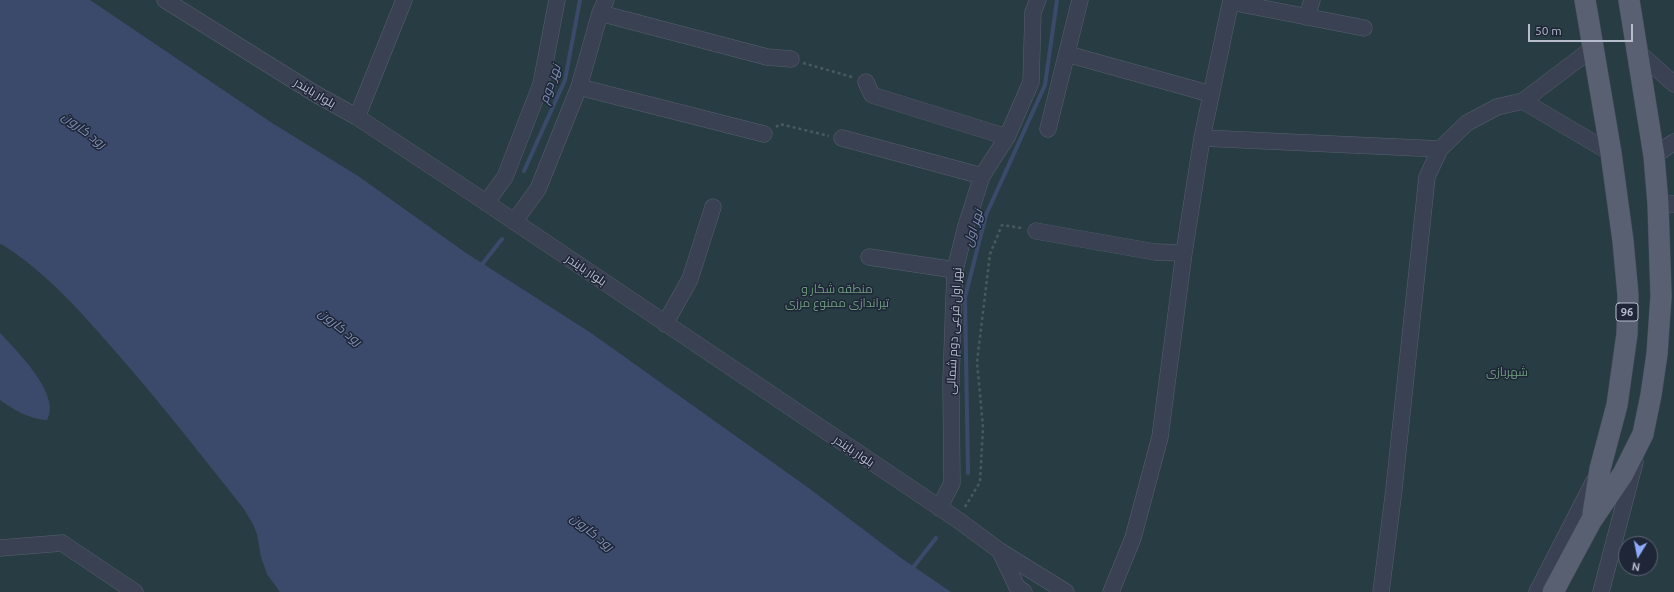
<!DOCTYPE html>
<html>
<head>
<meta charset="utf-8">
<style>
  body { margin:0 }
  #map { position:relative; width:1674px; height:592px; overflow:hidden; background:#262f42; font-family:Ubuntu,sans-serif }
  canvas { display:block }
  .north { position:absolute; left:1618px; top:536px; width:40px; height:40px; box-sizing:border-box; background:#1f2637; border:1px solid #5c6273; border-radius:50%; rotate:190deg; font-size:11px; font-weight:700; line-height:16px; text-align:center; color:#b7bdcc }
  .north::after { content:''; display:block; margin:auto; width:14px; height:18px; background:#8eabfa; clip-path:polygon(50% 0,100% 100%,50% 72%,0 100%) }
  .scale { position:absolute; left:1528px; top:24px; width:105px; height:18px; box-sizing:border-box; border:2px solid #b7bdcc; border-top:0; padding-left:5px; font-size:12px; line-height:14px; white-space:nowrap; color:#b7bdcc; -webkit-text-stroke:3px #1f2637; paint-order:stroke }
</style>
</head>
<body>
<div id="map">
<canvas width="1674" height="592"></canvas>
<div class="north">N</div>
<div class="scale">50 m</div>
</div>
<script>
const ctx = document.querySelector('canvas').getContext('2d');
ctx.lineJoin = 'round';
function fillPath(path, color) {
  ctx.fillStyle = color;
  ctx.fill(path, 'evenodd');
}
function trace(path, color, width, dash) {
  ctx.strokeStyle = color;
  ctx.lineWidth = width;
  ctx.lineCap = dash ? 'butt' : 'round';
  ctx.setLineDash(dash || []);
  ctx.stroke(path);
}
function label(font, color, halo, rows, align = 'center') {
  ctx.font = font + ' Ubuntu,Cairo,sans-serif';
  ctx.lineWidth = 3;
  ctx.setLineDash([]);
  ctx.textBaseline = 'middle';
  ctx.strokeStyle = halo;
  ctx.fillStyle = color;
  for (const [text, x, y, turn = 0] of rows) {
    ctx.save();
    ctx.translate(x, y);
    ctx.rotate((+turn || 0) * Math.PI / 180);
    ctx.textAlign = isNaN(turn) ? turn : align;
    if (halo) ctx.strokeText(text, 0, 0);
    ctx.fillText(text, 0, 0);
    ctx.restore();
  }
}
fillPath(new Path2D(`
  M0,0H1674V592H0ZM1626,544H1650V568H1626Z`), '#283d43');
fillPath(new Path2D(`
  M0,0H90L272,123L358,176L466,253L591,333L810,489L901,558L951,592H280L267,574L261,557L257,534L253,524L244,509C202,456 160,402 115,351C80,311 48,274 3,245L0,244Z
  M0,333C16,350 62,395 47,420C28,419 15,410 0,400Z`), '#3b4a6b');
trace(new Path2D(`
  M524,171L565,80L580,0
  M480,267L502,239
  M968,473L965,297L986,215L1045,85L1057,0
  M911,570L936,538`), '#3b4a6b', 4);
const minor = new Path2D(`
  M165,0L314,93L357,117L460,185L958,520L1000,551L1066,592
  M1231,2L1364,28
  M600,13L767,57L791,59
  M1307,17L1312,0
  M1638,52L1674,84
  M1067,54L1211,94
  M866,82L872,95L1007,137
  M579,87L764,134
  M1523,101L1611,153
  M357,117L404,0
  M1048,129L1080,0
  M842,138L982,176
  M1202,138L1440,149
  M1654,156L1674,142
  M486,203L505,177L541,84L557,0
  M1658,204H1674
  M514,222L538,189L579,87L600,13L606,0
  M1036,231L1155,252L1184,253
  M869,257L955,270
  M665,324L690,279L713,207
  M939,508L952,483L951,381L955,270L966,226L982,176L1007,137L1031,82L1033,12L1038,0
  M0,548L62,543L135,592
  M1000,551L1017,587L1024,592
  M1111,592L1133,538L1160,437L1184,253L1202,138L1231,0
  M1381,592L1394,489L1427,177L1440,149L1467,123L1497,107L1523,101L1593,48
  M1537,592L1594,481
  M1601,592L1635,462`);
const major = new Path2D(`
  M1585,0L1611,153L1623,241L1628,295L1627,334L1617,405L1600,469L1593,513
  M1553,592L1591,521L1623,474L1643,434L1651,395L1657,354L1661,296L1658,204L1654,156L1629,0`);
trace(minor, '#585f6f', 17);
trace(major, '#444a5b', 22);
trace(new Path2D(`
  M803,63L852,77
  M776,127L780,124L829,136
  M965,507L980,482L983,427L977,362L990,254L1002,225L1022,228`), '#465a60', 2.5, [3, 3]);
trace(minor, '#3a4152', 16);
trace(major, '#586072', 21);
for (const [x, y, w] of [
  [1627,312,22]
]) {
  const box = new Path2D();
  box.roundRect(x - w / 2, y - 9, w, 18, 3);
  ctx.fillStyle = '#1f2637';
  ctx.fill(box);
  trace(box, '#b7bdcc', 1);
}
label('bold 11px', '#b7bdcc', null, [
  ["96",1627,312]
]);
label('12px', '#b7bdcc', '#1f2637', [
  ["بلوار بایندر",315,93,31],
  ["بلوار بایندر",586,270,34],
  ["نهر اول فرعی دوم شمالی",954,331,-87],
  ["بلوار بایندر",854,451,34]
]);
label('12px', '#6e9d7e', '#1f2637', [
  ["منطقه شکار و",837,289],
  ["تیراندازی ممنوع مرزی",837,303],
  ["شهربازی",1507,372]
]);
label('italic 13px', '#7e8fb3', '#1f2637', [
  ["نهر دوم",550,84,-70],
  ["رود کارون",84,130,37],
  ["نهر اول",973,228,-73],
  ["رود کارون",340,327,39],
  ["رود کارون",592,532,39]
]);
</script>
</body>
</html>
